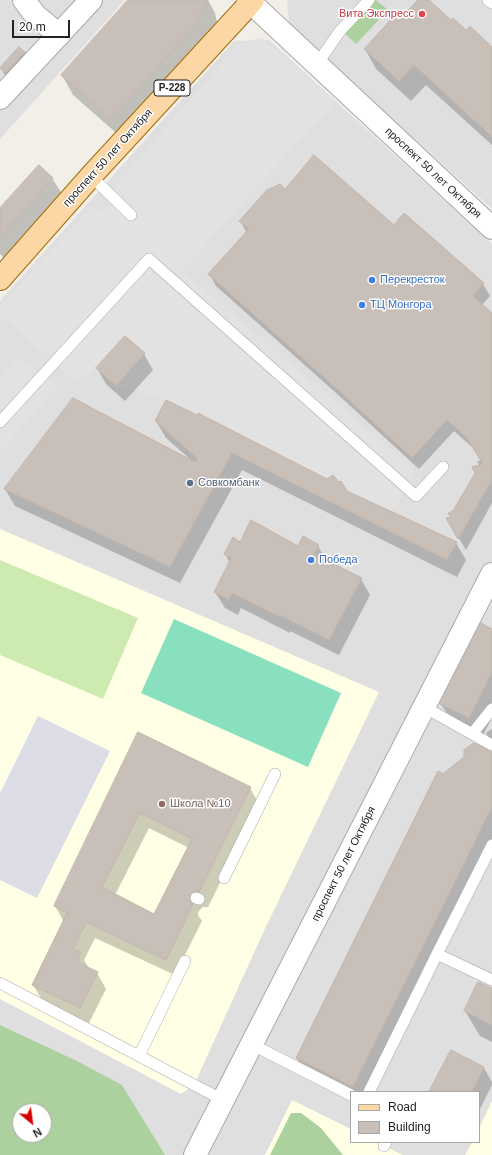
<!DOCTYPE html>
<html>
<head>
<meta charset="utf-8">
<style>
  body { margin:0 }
  #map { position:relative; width:492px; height:1155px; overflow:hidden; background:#f2efe9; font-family:Helvetica,sans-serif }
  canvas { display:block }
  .legend { position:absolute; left:350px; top:1091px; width:130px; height:52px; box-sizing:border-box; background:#fff; border:1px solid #a7a7a7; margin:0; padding:5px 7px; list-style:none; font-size:12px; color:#222 }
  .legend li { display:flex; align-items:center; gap:8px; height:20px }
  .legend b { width:20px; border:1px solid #a7a7a7 }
  .north { position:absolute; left:12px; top:1103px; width:40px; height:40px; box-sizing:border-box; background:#fff; border:1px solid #a7a7a7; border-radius:50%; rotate:151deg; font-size:11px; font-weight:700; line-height:16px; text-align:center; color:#222 }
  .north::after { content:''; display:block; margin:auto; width:14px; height:18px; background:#d40000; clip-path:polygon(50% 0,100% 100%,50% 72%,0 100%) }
  .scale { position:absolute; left:12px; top:20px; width:58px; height:18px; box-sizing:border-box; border:2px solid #222; border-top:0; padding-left:5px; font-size:12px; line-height:14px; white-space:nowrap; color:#222; -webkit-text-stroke:3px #fff; paint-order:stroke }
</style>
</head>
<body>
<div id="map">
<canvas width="492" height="1155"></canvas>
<ul class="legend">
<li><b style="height:5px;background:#fcd6a4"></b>Road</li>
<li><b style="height:11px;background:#c7bfb8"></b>Building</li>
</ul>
<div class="north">N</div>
<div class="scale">20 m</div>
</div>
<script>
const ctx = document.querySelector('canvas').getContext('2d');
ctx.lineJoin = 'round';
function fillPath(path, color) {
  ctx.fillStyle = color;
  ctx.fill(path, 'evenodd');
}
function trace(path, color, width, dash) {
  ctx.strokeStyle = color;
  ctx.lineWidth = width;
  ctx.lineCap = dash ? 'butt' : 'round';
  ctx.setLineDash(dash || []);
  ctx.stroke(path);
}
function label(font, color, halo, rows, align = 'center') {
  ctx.font = font + ' Helvetica,sans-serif';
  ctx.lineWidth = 3;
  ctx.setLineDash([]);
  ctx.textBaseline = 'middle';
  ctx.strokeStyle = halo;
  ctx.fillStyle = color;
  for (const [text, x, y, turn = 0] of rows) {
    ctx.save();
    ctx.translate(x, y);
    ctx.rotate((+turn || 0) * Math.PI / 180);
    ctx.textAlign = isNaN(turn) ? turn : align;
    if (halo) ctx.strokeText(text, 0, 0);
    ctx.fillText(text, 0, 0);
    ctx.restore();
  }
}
fillPath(new Path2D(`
  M0,0H125L0,139Z
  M287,0H492V209L289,25Z
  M269,40L492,244V1155H0V301L234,41ZM351,1092H479V1142H351ZM20,1111H44V1135H20Z`), '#e0dfdf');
fillPath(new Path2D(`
  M0,529L379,692L262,935L194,1085L181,1094L0,999Z
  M292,1100L351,1129V1142H376L403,1155H265Z
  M492,1101V1155H465L472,1142H479V1128Z`), '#ffffe5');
fillPath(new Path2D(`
  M0,560L138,618L103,699L0,655Z`), '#cdebb0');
fillPath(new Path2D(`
  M372,0H376L388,10L356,44L342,31Z
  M0,1025L79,1062L122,1085L165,1155H0ZM20,1111H44V1135H20Z
  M291,1113H301L321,1128L343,1155H270Z`), '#add19e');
fillPath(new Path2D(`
  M174,619L341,693L308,767L141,693Z`), '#88e0be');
fillPath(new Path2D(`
  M262,38L336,102L301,138L182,271L415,470L392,513L226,432L166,400L116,386L144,354L125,336L96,368L77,383L0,315V305L92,207L106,212L111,206L108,194L239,43Z
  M18,359L58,386L0,452V378Z`), '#e2e2e2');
fillPath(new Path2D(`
  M38,716L110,751L37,898L0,880V793Z`), '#dddde8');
fillPath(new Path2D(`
  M129,0H208L215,13L217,22L215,28L123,139L73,95L62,75Z
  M419,0H428L451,21L492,48V145L426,85L411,101L376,69L365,49L399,22Z
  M19,48L25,53L31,64L7,79L1,68Z
  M52,178L62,194L4,258L0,254V209Z
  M285,190L394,226L405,214L483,284L490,296L482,305L492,315V503L466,550L447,519L452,517L476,473L480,466L477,461H481L474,449L454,431L419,469L345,401L216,286L210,275L247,233L240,221Z
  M144,354L153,370L125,401L106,384L97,368Z
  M156,421L327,480L347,492L456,543L466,560L457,577L242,470L180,583L15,506L5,489L191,460L166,438Z
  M241,543L299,547L318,546L327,562L361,579L370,595L339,655L290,631V633L241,608L238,615L225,608L215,592L230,563L225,554Z
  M492,630V718L481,739L454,725L441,704Z
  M492,729V743L486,733Z
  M139,734L250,788L259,804L208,907H203L198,912V915L202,921L175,975L95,938L84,960L90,970L97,973L106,989L89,1023L42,1000L33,985L64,922L55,906ZM149,828L189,848L155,915L115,895Z
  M492,753V854L374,1092H351V1101L309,1080L297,1058L443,775Z
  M492,990V1042L480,1036L465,1011Z
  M484,1068L492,1082V1085L479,1111V1092H430Z`), '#0003');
const building = new Path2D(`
  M128,0H208L192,29L111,119L61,75Z
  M418,0H429L451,20L453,18L466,30L470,26L492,47V137L414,65L399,81L364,49L394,16L398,21Z
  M19,47L25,52L6,73L0,68Z
  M314,155L394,225L404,213L484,283L473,296L492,313V480L458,539L446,518L451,517L448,513L453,511L475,473L472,467L483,464L466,437L447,420L412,458L337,389L208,274L249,229L239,221L249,210L267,190L280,184L285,189Z
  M39,165L53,178L0,236V208Z
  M125,336L145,353L116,386L96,368Z
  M73,398L195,462L198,459L155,421L166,400L197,415L198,413L327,479L333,475L339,482L341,481L347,491L457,542L447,560L232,453L170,567L4,489Z
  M251,520L298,546L303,536L319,545L314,554L362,578L329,640L281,616L280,617L232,593L229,600L214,592L231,558L224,554L233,537L240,542Z
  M481,623L492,629V672L469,718L440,704Z
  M138,732L251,787L199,892L194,891L190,895L189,900L193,904L166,960L86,922L73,949L81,952L77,962L98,972L80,1008L32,985L67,913L54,906ZM140,813L192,839L154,914L102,887Z
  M474,743L492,752V807L353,1087L296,1058L438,771L443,774L464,757V750Z
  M478,982L492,988V1025L464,1011Z
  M451,1050L484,1067L472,1092H429Z`);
fillPath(building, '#c7bfb8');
trace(building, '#c4b6ab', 1);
const service = new Path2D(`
  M488,0L492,3
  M317,64L340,31L369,0
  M91,176L131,215
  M0,422L149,259L416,496L443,467
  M424,707L492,745
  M472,734L492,709
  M224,878L275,774
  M196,898L199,899
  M437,954L492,980
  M0,983L223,1100
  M251,1044L351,1095
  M139,1056L185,961
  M369,1092L437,954L492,845
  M384,1146L386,1142`);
const minor = new Path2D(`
  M24,0L35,15L59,35`);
const tertiary = new Path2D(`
  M248,0L492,228
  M0,98L91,0
  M195,1155L492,574`);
const primary = new Path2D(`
  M0,279L91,176L253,0`);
trace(service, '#a9a9a9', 12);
trace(minor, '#a9a9a9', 24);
trace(tertiary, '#a9a9a9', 24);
trace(primary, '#a06b00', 24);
trace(service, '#fff', 11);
trace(minor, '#fff', 22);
trace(tertiary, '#fff', 22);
trace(primary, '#fcd6a4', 22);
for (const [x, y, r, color] of [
  [422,14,4,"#e0444e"],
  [372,280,4,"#3f7fe0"],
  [362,305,4,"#3f7fe0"],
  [190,483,4,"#5c6f8a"],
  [311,560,4,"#3f7fe0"],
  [162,804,4,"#8d6e63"]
]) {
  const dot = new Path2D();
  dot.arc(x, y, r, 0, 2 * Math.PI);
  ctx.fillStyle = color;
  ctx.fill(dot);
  trace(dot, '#fff', 1.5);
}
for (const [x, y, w] of [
  [172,88,36]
]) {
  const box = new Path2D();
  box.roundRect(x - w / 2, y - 8, w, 16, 3);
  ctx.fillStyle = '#fff';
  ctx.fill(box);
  trace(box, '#222', 1);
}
label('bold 10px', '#222', null, [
  ["Р-228",172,88]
]);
label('11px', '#be3a42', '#fff', [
  ["Вита Экспресс",414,14]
], 'right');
label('11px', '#222', '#fff', [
  ["проспект 50 лет Октября",108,158,-48],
  ["проспект 50 лет Октября",433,173,43],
  ["проспект 50 лет Октября",344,864,-63]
]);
label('11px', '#366cbe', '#fff', [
  ["Перекресток",380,280],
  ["ТЦ Монгора",370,305],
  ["Победа",319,560]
], 'left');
label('11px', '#4e5e75', '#fff', [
  ["Совкомбанк",198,483]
], 'left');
label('11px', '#785e54', '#fff', [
  ["Школа №10",170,804]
], 'left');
</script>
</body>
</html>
